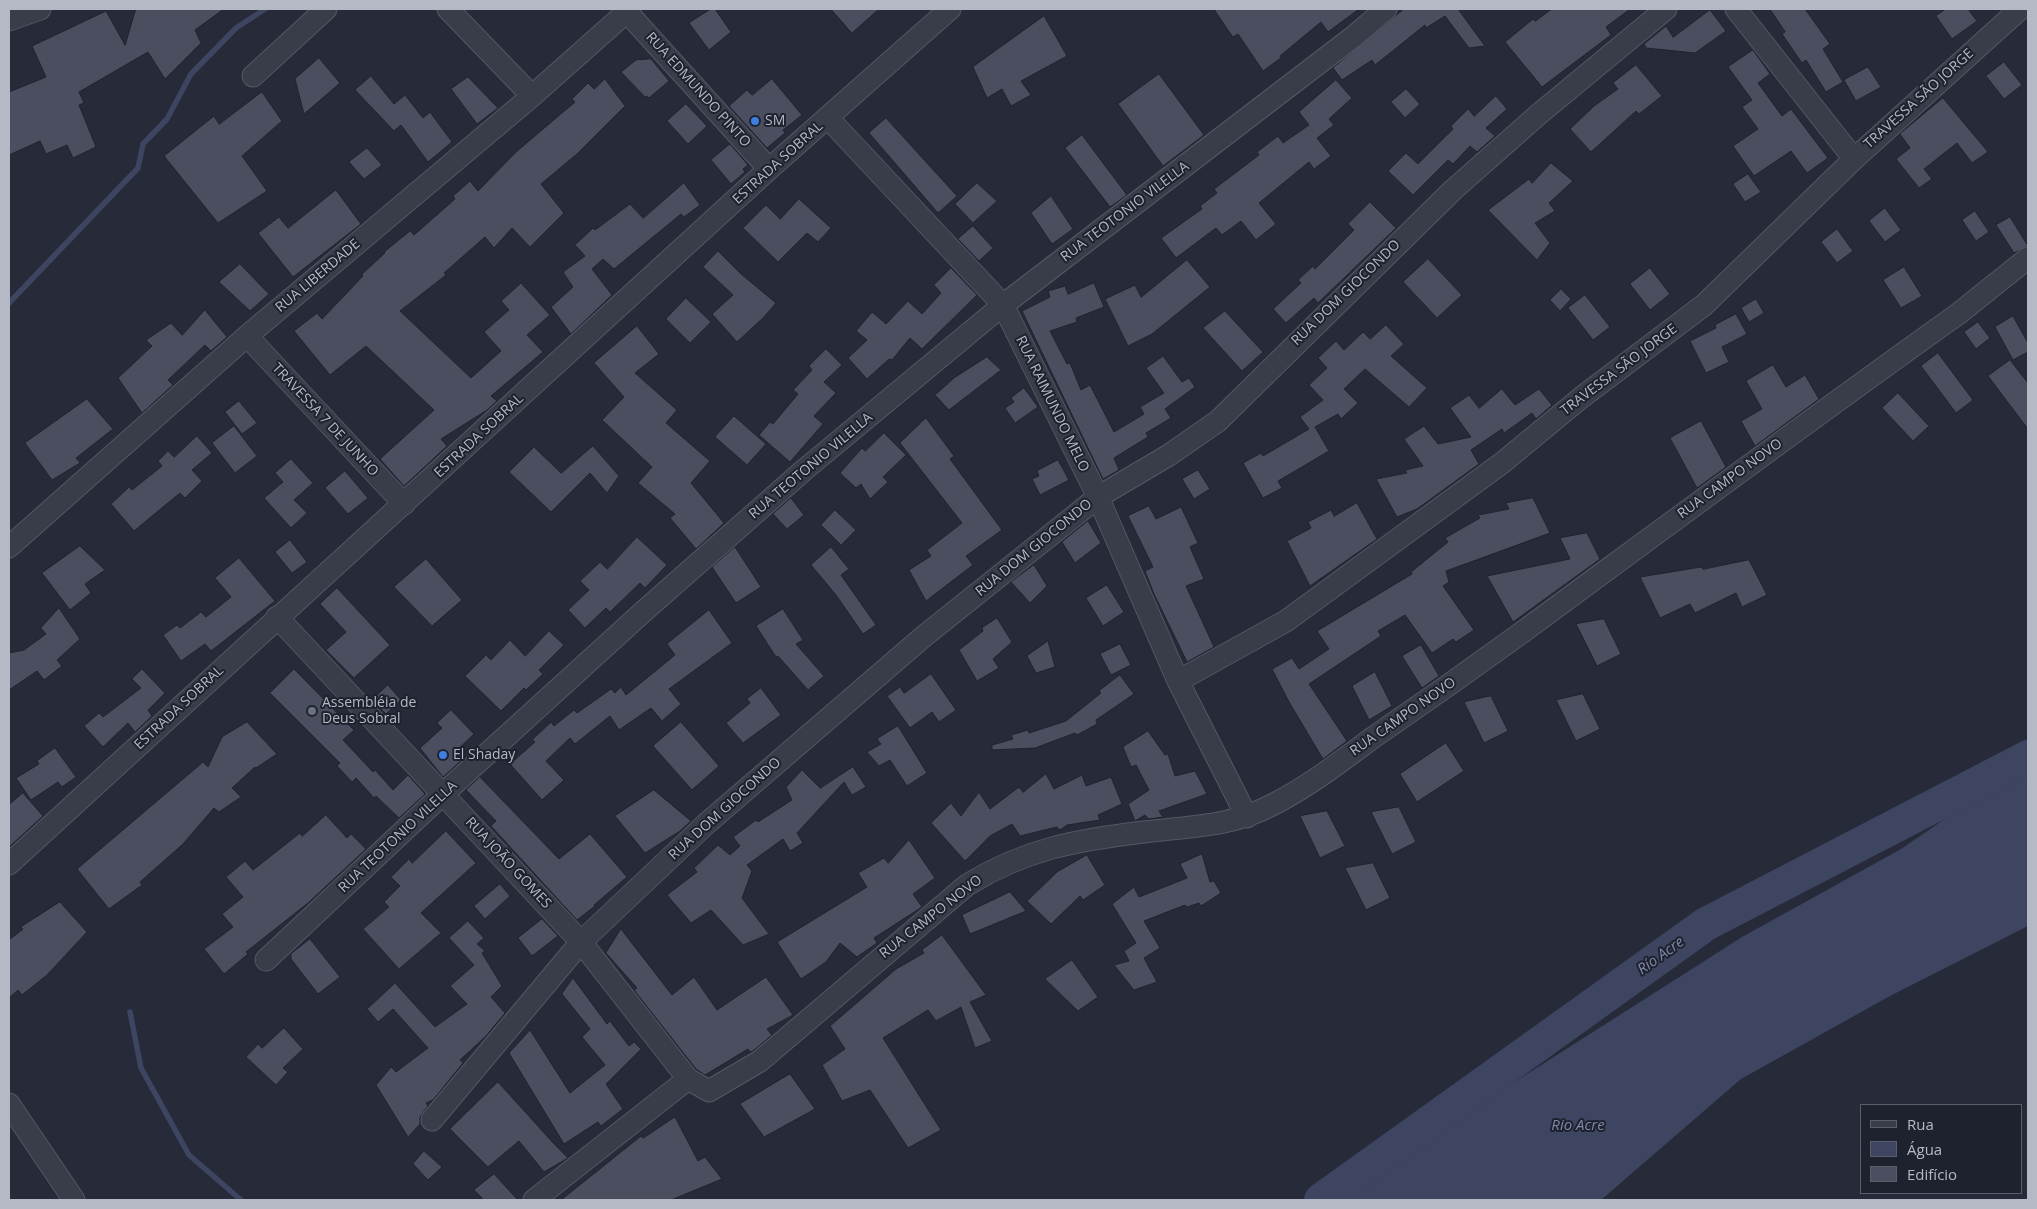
<!DOCTYPE html>
<html>
<head>
<meta charset="utf-8">
<style>
  body { margin:0 }
  #map { position:relative; width:2037px; height:1209px; overflow:hidden; background:#262a39; font-family:"Open Sans",sans-serif }
  canvas { display:block }
  .frame { position:absolute; inset:0; border:10px solid #b5b8c5; pointer-events:none }
  .legend { position:absolute; left:1860px; top:1104px; width:162px; height:90px; box-sizing:border-box; background:#1e222f; border:1px solid #5a5e6b; margin:0; padding:6px 9px; list-style:none; font-size:15px; color:#b5b8c5 }
  .legend li { display:flex; align-items:center; gap:10px; height:25px }
  .legend b { width:25px; border:1px solid #5a5e6b }
</style>
</head>
<body>
<div id="map">
<canvas width="2037" height="1209"></canvas>
<div class="frame"></div>
<ul class="legend">
<li><b style="height:6px;background:#393d4a"></b>Rua</li>
<li><b style="height:14px;background:#3d4560"></b>Água</li>
<li><b style="height:14px;background:#4a4e5f"></b>Edifício</li>
</ul>
</div>
<script>
const ctx = document.querySelector('canvas').getContext('2d');
ctx.lineJoin = 'round';
function fillPath(path, color) {
  ctx.fillStyle = color;
  ctx.fill(path, 'evenodd');
}
function trace(path, color, width, dash) {
  ctx.strokeStyle = color;
  ctx.lineWidth = width;
  ctx.lineCap = dash ? 'butt' : 'round';
  ctx.setLineDash(dash || []);
  ctx.stroke(path);
}
function label(font, color, halo, rows, align = 'center') {
  ctx.font = font + ' "Open Sans",sans-serif';
  ctx.lineWidth = 4;
  ctx.setLineDash([]);
  ctx.textBaseline = 'middle';
  ctx.strokeStyle = halo;
  ctx.fillStyle = color;
  for (const [text, x, y, turn = 0] of rows) {
    ctx.save();
    ctx.translate(x, y);
    ctx.rotate((+turn || 0) * Math.PI / 180);
    ctx.textAlign = isNaN(turn) ? turn : align;
    if (halo) ctx.strokeText(text, 0, 0);
    ctx.fillText(text, 0, 0);
    ctx.restore();
  }
}
fillPath(new Path2D(`
  M2028,762V926L1890,996L1741,1079L1601,1200H1335L1447,1125L1742,937L1901,849Z`), '#3d4560');
trace(new Path2D(`
  M9,303L138,168L143,144L167,119L191,74L236,28L265,9
  M130,1012L141,1068L189,1155L241,1200`), '#3d4560', 5.5);
trace(new Path2D(`
  M1321,1200L1706,924L2028,757`), '#3d4560', 34);
const building = new Path2D(`
  M136,9H224L195,30L201,43L165,79L148,52L79,92L84,103L79,105L96,147L73,158L67,145L46,154L40,141L9,155V92L46,77L32,46L106,11L125,45Z
  M711,9H715L731,32L709,50L689,23Z
  M831,9H879L852,33Z
  M1214,9H1359L1328,32L1321,22L1280,56L1281,58L1263,71L1238,34L1233,37Z
  M1404,9H1458L1485,46L1469,48L1445,16L1426,28L1425,25L1375,65L1372,60L1342,80L1333,68Z
  M1552,9H1630L1606,27L1611,35L1542,87L1505,42L1533,19L1535,21Z
  M1770,9H1805L1830,44L1823,49L1843,82L1826,92L1806,60L1802,63L1782,34L1785,32Z
  M1946,9H1968L1977,21L1952,39L1936,16Z
  M1710,10L1726,31L1695,53L1646,48L1644,44L1666,26L1673,37Z
  M1044,16L1067,56L1021,81L1031,95L1011,106L1002,89L987,98L973,67Z
  M1753,50L1770,74L1758,83L1782,116L1791,109L1828,158L1807,173L1791,151L1754,176L1733,146L1758,129L1742,107L1752,100L1728,67Z
  M319,58L340,83L304,114L295,79Z
  M651,59L669,81L649,98L647,96L645,97L621,72L636,60Z
  M2004,62L2022,85L2004,99L1986,76Z
  M1636,65L1662,96L1639,114L1636,111L1591,152L1570,129L1594,106L1618,89L1613,83Z
  M1868,67L1881,87L1856,101L1844,80Z
  M1159,74L1204,135L1163,166L1118,104Z
  M371,76L394,104L405,95L423,118L430,112L452,142L428,162L401,125L394,131L355,90Z
  M468,77L498,108L477,124L451,89Z
  M605,79L625,106L577,154L541,184L564,213L530,247L512,228L494,248L485,237L444,273L446,275L400,311L471,378L501,351L484,332L509,310L501,301L521,283L550,315L527,335L543,352L491,396L497,401L487,410L441,439L447,446L404,486L380,459L434,410L366,346L330,375L294,331L317,313L322,319L363,276L362,274L385,253L384,252L410,231L414,235L455,199L453,196L470,181L478,191L516,152L575,102L572,99L588,83L594,89Z
  M772,79L802,115L783,130L785,133L767,148L729,106L747,90L752,95Z
  M1336,80L1352,98L1329,119L1334,125L1317,138L1331,156L1314,169L1309,162L1259,203L1276,224L1256,240L1241,221L1222,235L1216,228L1176,258L1161,238L1202,209L1200,206L1217,193L1214,189L1259,155L1257,152L1278,136L1283,143L1309,125L1299,112Z
  M1406,89L1420,104L1405,118L1391,102Z
  M262,92L282,121L242,156L267,191L218,223L164,156L214,116L219,124Z
  M1496,96L1507,109L1486,128L1495,136L1477,152L1470,146L1453,164L1448,160L1413,195L1388,171L1406,153L1418,164L1453,129L1451,126L1468,109L1474,116Z
  M1943,98L1988,152L1972,163L1957,143L1924,169L1932,179L1919,188L1896,159L1910,148L1900,134Z
  M686,104L707,126L688,144L667,121Z
  M886,118L957,196L938,213L869,133Z
  M1082,135L1127,195L1110,207L1065,148Z
  M730,144L748,165L743,169L745,172L731,184L711,160Z
  M367,148L382,165L364,179L349,162Z
  M1551,163L1573,181L1549,203L1555,211L1535,223L1550,243L1537,260L1488,210L1529,179L1532,183Z
  M1748,174L1761,192L1745,202L1733,184Z
  M684,183L700,205L684,217L681,214L614,269L603,259L592,269L612,295L571,334L551,307L573,287L563,272L585,256L575,245L593,228L595,230L630,204L643,218Z
  M977,183L997,201L973,223L955,204Z
  M336,190L361,224L293,277L258,233L279,217L288,228Z
  M1051,196L1073,229L1052,244L1031,213Z
  M799,199L831,228L818,242L807,233L778,262L743,228L766,205L780,219Z
  M1370,202L1396,228L1318,303L1314,298L1286,323L1273,309L1301,283L1298,280L1313,266L1315,269L1354,230L1348,224Z
  M1885,208L1901,230L1885,242L1869,221Z
  M1975,211L1989,232L1976,241L1962,220Z
  M2010,217L2028,246L2014,253L1996,225Z
  M973,226L993,248L979,261L958,239Z
  M1837,229L1853,251L1837,263L1821,242Z
  M718,251L741,274L776,303L764,317L737,342L712,314L733,295L703,267Z
  M1428,259L1462,295L1437,318L1403,282Z
  M1187,260L1210,287L1152,334L1128,346L1105,299L1135,285L1141,297Z
  M240,264L269,294L250,311L219,282Z
  M1904,267L1922,296L1901,308L1883,280Z
  M951,268L977,295L922,349L910,338L892,360L889,359L867,379L848,358L867,340L856,331L872,312L886,324L908,301L922,314L941,293L934,285Z
  M1650,268L1670,294L1650,310L1630,284Z
  M1094,283L1104,307L1076,318L1077,322L1050,331L1067,364L1070,363L1081,390L1090,385L1114,432L1144,414L1140,407L1164,393L1146,368L1163,356L1182,382L1189,378L1195,387L1165,409L1171,418L1146,433L1148,437L1114,458L1119,470L1103,479L1022,311L1050,297L1048,291L1065,286L1068,294Z
  M1561,289L1571,299L1560,311L1550,300Z
  M1585,295L1610,327L1593,340L1568,308Z
  M686,298L711,322L690,343L666,319Z
  M1756,299L1764,313L1749,322L1741,308Z
  M205,310L227,337L211,351L205,345L168,380L173,385L142,413L118,378L152,346L146,340L171,323L182,335Z
  M1225,311L1263,352L1242,371L1203,328Z
  M1736,314L1747,334L1722,347L1729,362L1706,373L1690,341L1716,328L1715,325Z
  M2013,316L2028,343V352L2013,360L1995,327Z
  M1978,322L1990,338L1976,349L1964,332Z
  M1386,325L1404,344L1391,356L1427,388L1409,407L1365,369L1344,389L1358,403L1341,419L1338,414L1315,427L1329,451L1278,481L1282,488L1263,498L1243,463L1261,453L1263,456L1309,429L1300,417L1323,400L1309,385L1327,368L1318,358L1336,341L1344,350L1363,332L1370,339Z
  M637,326L659,354L635,373L677,410L666,423L710,461L691,483L724,523L696,549L670,518L675,514L638,483L652,467L602,420L624,397L594,363Z
  M826,349L842,365L824,382L836,393L814,416L823,424L790,462L759,435L770,422L773,424L798,394L793,390L812,370L809,366Z
  M1938,353L1973,400L1956,413L1921,366Z
  M987,357L1001,370L949,410L935,395L954,378Z
  M2010,360L2028,383V429L1988,376Z
  M1773,365L1786,387L1805,375L1819,399L1755,446L1741,421L1762,409L1746,381Z
  M1024,388L1038,407L1015,423L1005,408L1014,402L1011,398Z
  M1502,389L1515,405L1539,389L1552,405L1536,419L1532,413L1504,433L1502,429L1471,450L1479,464L1417,509L1397,517L1376,479L1407,473L1405,470L1423,466L1404,439L1424,426L1438,444L1471,437L1450,408L1469,395L1479,408Z
  M1898,393L1929,426L1913,441L1882,408Z
  M87,399L113,429L76,458L80,463L52,480L25,443Z
  M239,401L257,423L242,434L225,412Z
  M734,416L766,444L747,465L715,437Z
  M926,418L954,456L950,459L1002,530L966,556L973,565L926,601L909,570L931,556L927,550L962,523L900,443Z
  M1701,421L1726,467L1697,488L1670,438Z
  M234,426L257,456L235,473L212,443Z
  M884,433L906,455L883,477L888,482L870,499L861,484L856,488L840,473L862,448L865,451Z
  M197,436L212,453L192,470L202,481L185,498L180,493L134,531L111,504L129,487L132,490L162,466L158,461L168,451L174,457Z
  M593,446L619,476L607,493L590,473L551,512L509,472L534,447L561,473Z
  M291,459L313,483L294,500L307,513L291,528L264,498L283,482L275,473Z
  M1058,460L1069,480L1040,495L1032,479L1039,476L1037,471Z
  M1198,470L1210,489L1194,499L1182,479Z
  M345,471L368,498L348,514L325,488Z
  M791,498L804,515L787,529L773,514Z
  M1533,498L1550,533L1446,571L1449,582L1443,586L1474,630L1456,642L1453,639L1432,653L1405,615L1378,631L1381,636L1309,684L1347,741L1323,759L1289,702L1272,669L1292,658L1299,669L1329,649L1317,631L1412,574L1411,572L1448,542L1445,538L1480,518L1478,515L1509,509L1506,503Z
  M1357,503L1377,539L1310,586L1287,541L1311,528L1308,522L1331,510L1334,516Z
  M1149,506L1156,519L1181,507L1198,543L1190,547L1204,579L1186,586L1214,647L1187,662L1154,594L1145,571L1153,567L1128,516Z
  M835,510L856,530L841,545L821,525Z
  M1088,521L1101,543L1075,563L1062,542Z
  M1587,533L1600,559L1513,622L1487,576L1570,559L1560,538Z
  M637,537L667,565L645,588L640,583L610,612L606,608L585,628L568,610L589,590L580,581L600,562L607,569Z
  M290,540L307,562L292,573L275,552Z
  M80,546L105,570L85,584L91,593L70,610L42,573Z
  M735,547L761,587L736,603L712,567Z
  M831,547L849,569L841,575L876,625L863,634L836,595L811,565Z
  M239,558L275,601L211,651L205,644L181,661L163,635L177,625L180,628L201,612L206,617L231,597L215,578Z
  M426,559L462,600L432,626L394,587Z
  M1749,560L1767,595L1742,607L1736,593L1695,613L1690,604L1660,618L1640,577L1701,567L1703,569Z
  M1034,565L1047,586L1030,603L1011,582Z
  M1107,585L1124,612L1103,626L1086,598Z
  M337,588L390,645L354,678L326,650L346,632L320,604Z
  M59,608L80,639L57,660L62,666L44,680L37,671L9,690V653L24,650L46,634L41,628Z
  M783,609L803,640L796,644L824,676L808,690L778,656L776,657L756,626Z
  M709,610L732,643L669,689L681,704L662,721L651,708L619,730L610,716L575,744L570,738L546,761L564,780L542,800L510,764L535,742L532,740L551,722L554,726L574,710L577,713L611,689L615,693L621,687L626,695L675,655L667,644Z
  M997,618L1012,642L993,659L999,668L977,681L959,650L983,631L982,628Z
  M1604,619L1621,654L1597,666L1576,624Z
  M549,631L564,645L539,670L543,674L526,690L524,688L501,711L465,676L486,655L491,660L510,640L525,656Z
  M1048,641L1055,667L1036,673L1027,656Z
  M1120,644L1131,665L1111,675L1100,654Z
  M1421,645L1439,676L1422,688L1402,656Z
  M142,669L165,693L148,710L152,716L135,732L128,723L103,747L84,726L99,713L103,717L141,688L132,679Z
  M294,669L354,730L343,740L373,772L375,770L393,790L408,775L425,794L399,818L376,796L374,798L356,778L352,782L337,766L340,763L270,693Z
  M1375,672L1392,706L1369,720L1352,686Z
  M931,674L956,710L939,722L932,712L910,728L887,696L900,687L904,693Z
  M1120,675L1134,694L1096,720L1097,724L1077,735L1075,733L1035,748L992,750V745L1013,739L1011,735L1028,730L1029,733L1066,721L1101,693L1099,691Z
  M388,685L401,700L386,714L372,700Z
  M761,688L781,715L743,743L726,723L750,703L747,699Z
  M1583,694L1600,729L1576,741L1556,700Z
  M1491,696L1508,731L1484,743L1464,702Z
  M451,710L474,734L456,751L463,759L443,777L420,748L442,728L437,723Z
  M247,722L277,754L256,768L255,767L232,788L241,797L219,812L214,808L183,844L140,882L142,885L109,909L77,869L203,762L208,767L222,737Z
  M681,722L719,766L692,790L653,746Z
  M898,726L927,773L907,786L890,760L879,766L867,752L881,744L877,739Z
  M1148,731L1165,755L1168,754L1175,776L1195,771L1207,794L1159,811L1163,817L1149,819L1145,815L1135,821L1128,804L1149,790L1136,765L1131,767L1123,747Z
  M1446,743L1464,771L1417,802L1400,774Z
  M55,748L76,777L62,787L58,782L31,800L16,778L39,764L37,761Z
  M853,767L866,787L852,795L844,782L797,833L803,843L790,851L783,839L747,865L752,871L742,898L769,934L743,945L711,910L691,923L667,895L697,872L694,868L718,845L730,855L740,846L733,837L756,820L758,822L792,800L786,787L802,770L820,788Z
  M1046,774L1054,789L1082,775L1086,786L1111,777L1122,804L1098,815L1100,820L1067,825L1060,830L1057,827L1020,836L1012,824L990,836L965,861L931,823L951,803L961,816L979,792L990,809L1019,787L1023,792Z
  M480,777L559,859L590,834L627,877L594,905L595,906L577,920L491,826L496,821L466,790Z
  M654,790L691,821L680,831L645,853L615,816Z
  M23,793L43,816L9,847V805Z
  M1399,807L1416,842L1392,854L1371,812Z
  M1327,811L1345,846L1320,858L1300,816Z
  M326,815L347,838L351,834L366,849L308,903L246,952L248,954L224,974L204,949L233,927L222,914L243,897L226,877L245,861L253,870L300,833L302,836Z
  M446,831L476,863L421,913L441,933L399,969L363,929L389,907L384,902L400,886L391,877L409,859L412,863Z
  M909,840L935,878L913,894L922,907L874,938L877,943L857,957L840,943L826,962L801,979L777,942L867,887L858,873L884,858L888,863Z
  M1202,854L1210,882L1214,881L1221,893L1201,906L1199,903L1187,907L1185,905L1144,921L1160,948L1144,958L1157,982L1134,990L1114,965L1129,961L1124,951L1136,943L1112,904L1134,887L1139,897L1187,878L1180,864Z
  M1087,855L1105,885L1083,900L1080,896L1051,924L1027,901L1057,872Z
  M1373,863L1390,898L1366,910L1345,868Z
  M500,884L510,896L485,919L474,906Z
  M1010,892L1026,911L970,934L962,915Z
  M60,902L87,932L47,975L22,995L18,990L9,998V940L23,929L21,927Z
  M542,919L558,936L532,956L518,938Z
  M468,921L484,938L477,944L485,951L482,953L502,986L491,997L505,1013L486,1036L460,1060L463,1063L433,1100L426,1103L428,1106L420,1117V1124L408,1137L376,1085L391,1067L396,1072L428,1048L393,1009L378,1022L367,1009L395,983L435,1027L467,1004L450,986L474,965L449,938Z
  M621,929L672,995L694,977L717,1010L766,977L793,1015L767,1029L772,1035L753,1051L750,1052L748,1049L705,1075L696,1069L634,990L637,988L606,953Z
  M942,935L986,995L970,1002L992,1041L975,1048L961,1007L936,1021L928,1010L883,1038L941,1130L908,1148L870,1090L842,1101L822,1065L845,1049L830,1026L896,969L924,953L922,950Z
  M310,939L340,977L318,994L291,959V954Z
  M1072,960L1098,997L1078,1011L1045,979Z
  M573,978L607,1024L610,1021L629,1046L634,1042L641,1049L606,1084L623,1109L601,1126L598,1122L564,1144L509,1053L530,1030L570,1093L605,1065L582,1037L590,1029L562,994Z
  M284,1028L303,1049L283,1068L288,1072L276,1085L246,1057L258,1044L262,1048Z
  M790,1074L815,1109L764,1137L740,1104Z
  M498,1082L555,1145L568,1158L544,1172L519,1141L488,1167L450,1129Z
  M675,1117L698,1161L705,1157L722,1179L671,1200H561L641,1136L643,1138Z
  M424,1151L442,1167L428,1180L413,1164Z
  M494,1174L518,1200H484L474,1190Z`);
fillPath(building, '#4a4e5f');
trace(building, '#202431', 1);
const minor = new Path2D(`
  M448,9L532,96
  M1736,9L1854,159
  M627,12L769,169
  M9,20L40,9
  M253,76L326,9
  M828,118L1003,305L1098,497L1178,681L1247,817
  M247,336L404,504
  M9,547L247,336L532,96L630,9
  M277,617L581,942L688,1079L709,1091L760,1061L967,885C1025,849 1077,840 1144,832C1191,826 1231,827 1274,804C1309,786 1340,762 1371,739C1422,704 1473,668 1524,631C1668,525 1812,418 1958,314L2028,258
  M1178,681L1286,621L1502,463L1582,397L1704,305L1854,159L2020,9
  M9,864L769,169L950,9
  M266,960L444,793L644,611L804,470L1003,305L1353,37L1386,9
  M9,1104L74,1200
  M432,1120L581,942L706,824L923,637L1098,497L1169,455L1218,421L1453,190L1539,114L1666,9
  M534,1200L688,1079`);
trace(minor, '#545865', 23);
trace(minor, '#393d4a', 21);
for (const [x, y, r, color] of [
  [755,121,5,"#3f7fe0"],
  [312,711,5,"#6b7280"],
  [443,755,5,"#3f7fe0"]
]) {
  const dot = new Path2D();
  dot.arc(x, y, r, 0, 2 * Math.PI);
  ctx.fillStyle = color;
  ctx.fill(dot);
  trace(dot, '#1e222f', 2);
}
label('14px', '#b5b8c5', '#1e222f', [
  ["RUA EDMUNDO PINTO",698,90,48],
  ["TRAVESSA SÃO JORGE",1919,99,-42],
  ["ESTRADA SOBRAL",778,163,-42],
  ["RUA TEOTONIO VILELLA",1125,212,-37],
  ["RUA LIBERDADE",318,276,-40],
  ["RUA DOM GIOCONDO",1346,293,-44],
  ["TRAVESSA SÃO JORGE",1619,370,-37],
  ["RUA RAIMUNDO MELO",1052,404,64],
  ["TRAVESSA 7 DE JUNHO",325,420,47],
  ["ESTRADA SOBRAL",479,436,-43],
  ["RUA TEOTONIO VILELLA",811,466,-40],
  ["RUA CAMPO NOVO",1730,479,-36],
  ["RUA DOM GIOCONDO",1034,548,-39],
  ["ESTRADA SOBRAL",179,708,-43],
  ["RUA CAMPO NOVO",1403,717,-35],
  ["RUA DOM GIOCONDO",725,809,-42],
  ["RUA TEOTONIO VILELLA",398,837,-43],
  ["RUA JOÃO GOMES",508,863,47],
  ["RUA CAMPO NOVO",931,917,-38]
]);
label('14px', '#b5b8c5', '#1e222f', [
  ["SM",765,121],
  ["Assembléia de",322,703],
  ["Deus Sobral",322,719],
  ["El Shaday",453,755]
], 'left');
label('italic 15px', '#8089aa', '#1e222f', [
  ["Río Acre",1661,956,-36],
  ["Rio Acre",1578,1126]
]);
</script>
</body>
</html>
